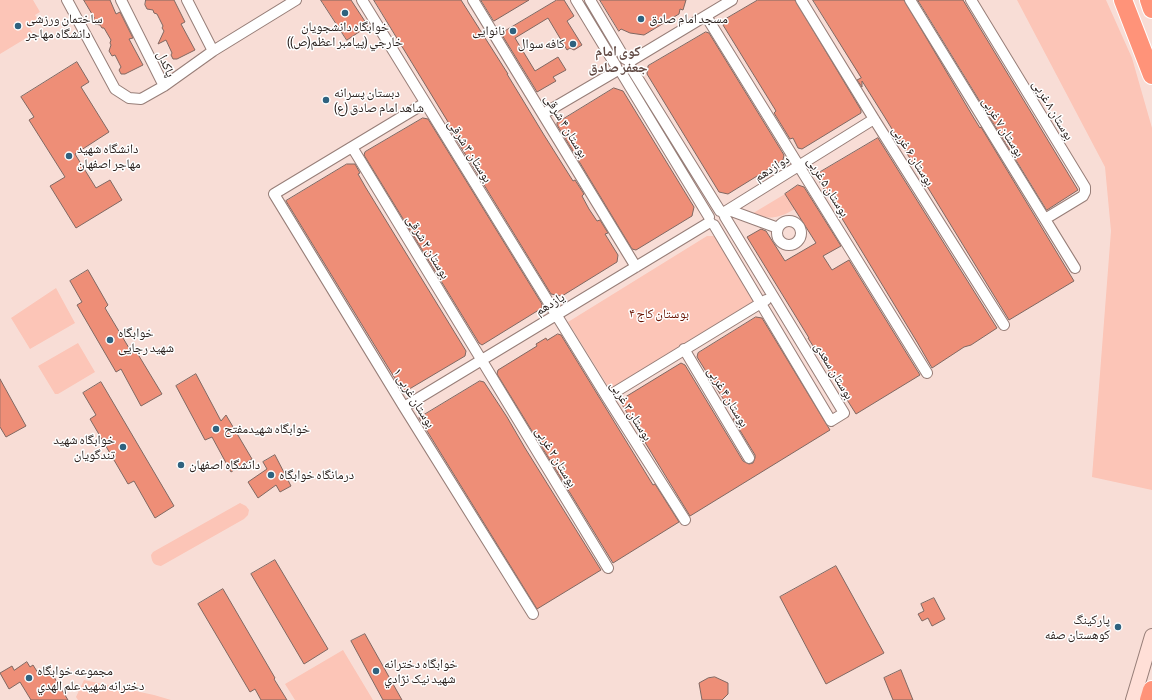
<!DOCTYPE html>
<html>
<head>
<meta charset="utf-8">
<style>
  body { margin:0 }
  canvas { display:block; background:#f8ddd6 }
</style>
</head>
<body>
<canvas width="1152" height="700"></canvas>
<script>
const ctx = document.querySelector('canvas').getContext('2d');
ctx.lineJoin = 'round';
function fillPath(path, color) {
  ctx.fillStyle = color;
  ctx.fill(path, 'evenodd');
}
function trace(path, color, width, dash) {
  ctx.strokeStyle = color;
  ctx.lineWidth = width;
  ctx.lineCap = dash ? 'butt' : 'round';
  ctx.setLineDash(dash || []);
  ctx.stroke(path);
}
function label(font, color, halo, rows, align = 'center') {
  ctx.font = font + ' "Asap Condensed","Noto Naskh Arabic",sans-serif';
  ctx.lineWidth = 3;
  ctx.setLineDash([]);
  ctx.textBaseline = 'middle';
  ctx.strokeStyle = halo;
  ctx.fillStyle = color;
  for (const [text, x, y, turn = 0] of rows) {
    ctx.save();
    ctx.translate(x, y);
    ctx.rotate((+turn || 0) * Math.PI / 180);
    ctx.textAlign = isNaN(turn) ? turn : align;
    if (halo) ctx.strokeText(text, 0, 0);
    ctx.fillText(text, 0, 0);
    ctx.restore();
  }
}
fillPath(new Path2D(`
  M0,0H33L40,12L35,15L40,23L30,29L33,34L0,54Z
  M1017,0H1106L1132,58L1152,128V490L1092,477L1111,231L1105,167Z
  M785,194L795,209C777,219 771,219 750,215Z
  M707,236H715L755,301L750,306L614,390L609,388L568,322Z
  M56,288L75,323L30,349L11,318Z
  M78,343L95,372L58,394H55L38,366Z
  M240,503L246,506L249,510L248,515L244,519L161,566C154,565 152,563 151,555L153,552Z
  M343,650L373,700H295L285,684Z
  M84,680L154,695L171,700H78L76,697Z`), '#fcc5b7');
const building = new Path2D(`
  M84,0H110L116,14L120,12L133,38L129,39L143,65L125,74H121L119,70L121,67L115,55L112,56L109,51L111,45L110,43L111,40L104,28H102L100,25L95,24L93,20L94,18Z
  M146,0H174L185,22L181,24L195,50L177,59H173L171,55L172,53L166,40L158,44L164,31L162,28L163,26L157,14L154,13L153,10L147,9L145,5Z
  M321,0H351L368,26L347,40Z
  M374,0H461L508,74H507L544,135L573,181L575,180L584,194L582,196L589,209L597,221L600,220L608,233L605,234L618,255L617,262L562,296L551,294L446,123L449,124Z
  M481,0H529L494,21Z
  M557,0H564L574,16L567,21L582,45L574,50L570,48L567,50L548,18L515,38L535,71L558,57L566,70L553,77L556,81L537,92L502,35V33Z
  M600,0H686L683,10L680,9L679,14L644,35L630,33L621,29L619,31Z
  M758,0H795L861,110V113L802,149L798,148L793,138L790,139L774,113L776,111L723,25L724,20Z
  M813,0H904L972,115L980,128L981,127L1074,281L1009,320L884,116L862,81V87L857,80L861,78Z
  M918,0H963L1078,190L1047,210Z
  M706,32L709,33L784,155L783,160L728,194L719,192L647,74L648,66Z
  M77,62L89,82L81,87L109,132L75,154L96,188L110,180L122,200L76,228L50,186L65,177L29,120L34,117L21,97Z
  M614,88L623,91L694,207L692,216L636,250L632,249L557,125V123Z
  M423,118L428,119L542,304V308L482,345L479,343L364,155L365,152Z
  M878,138L997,328L971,345L964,347L932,368L917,342L818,179L817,174Z
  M347,164H355L360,173L358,174L366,188L466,351L465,356L406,391L402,390L286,201Z
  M798,185L804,187L841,246L823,256L832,270L849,260L920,375L856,414L808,338H809L747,237L761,229L766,231L785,261L816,243L785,194Z
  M88,270L108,305L105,308L132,353L136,351L162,394L141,406L121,369L116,372L77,305L82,302L70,281Z
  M756,317L762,318L830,430L690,516L621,403L622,399L681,363L685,365L743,461L749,464L753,463L755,458V455L733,419L735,418L727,405L697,357L698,353Z
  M558,334L561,335L653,485L655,484L679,522L613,563L497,374L498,370L537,346L536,344L546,338L547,340Z
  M196,374L221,421L226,415L252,459L231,472L212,437L205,440L176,386Z
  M0,379L26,426L6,437L0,427Z
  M480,381L484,382L507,417L525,448L601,570L537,609L419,418Z
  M101,382L174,506L155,518L134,481L128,484L90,419L96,415L83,393Z
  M275,455L291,486L280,492L276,485L258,498L248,482L267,469L263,462Z
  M275,560L328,649L304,664L251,574Z
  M836,566L884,653L826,684L780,597Z
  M223,589L275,678L274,679L287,700H261L255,689L250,692L198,604Z
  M934,598L945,619L932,626L928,618L922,621L918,614L924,611L921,604Z
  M365,634L402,700H383L351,641Z
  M27,662L30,667L33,665L38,673L48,667L68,700H31L20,682L9,689L0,673L12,666L14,670Z
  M901,670L913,700H893L884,678Z
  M715,677L728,683V694L722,700H702L699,683L708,678Z`);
fillPath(building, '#ee8e77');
trace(building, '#806862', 1);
const street = new Path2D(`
  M67,0L115,89L129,98L141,99L164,86L213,51
  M121,0L164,86
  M187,0L213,51L296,0
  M362,0L607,397L685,520
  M473,0L636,267
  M576,0L616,66
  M590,0L625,59
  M801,0L874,119L1004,325
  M910,0L1075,268
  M971,0L1085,187V192L1083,196L1045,219
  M706,16L927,373
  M629,62L732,0
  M630,66L720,211
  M621,72L709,217
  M425,103L274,194L404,407L533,614
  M543,114L618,70
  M352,147L608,568
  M729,210L778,228
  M723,213L874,119
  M777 233a12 12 0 1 1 24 0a12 12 0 1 1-24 0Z
  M714,225L831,421L844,413L725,217
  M684,349L749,458
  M607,397L766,300
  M404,407L710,222`);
const secondary = new Path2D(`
  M1133,700L1152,636`);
const highway = new Path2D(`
  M1123,0L1152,75
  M1149,0L1152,9
  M1149,700L1152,690`);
trace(street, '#977e78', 12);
trace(secondary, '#977e78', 16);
trace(highway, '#fff', 20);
trace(street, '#fff', 10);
trace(secondary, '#ffdfd7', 14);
trace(highway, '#ff9379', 18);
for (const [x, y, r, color] of [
  [345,13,4,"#2f627f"],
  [641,19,4,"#2f627f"],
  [18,26,4,"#2f627f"],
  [513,31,4,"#2f627f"],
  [573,44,4,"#2f627f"],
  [326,100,4,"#2f627f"],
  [69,156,4,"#2f627f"],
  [110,340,4,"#2f627f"],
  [216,429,4,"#2f627f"],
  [123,447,4,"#2f627f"],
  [181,465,4,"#2f627f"],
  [271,475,4,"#2f627f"],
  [1118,627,4,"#2f627f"],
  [376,671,4,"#2f627f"],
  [29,678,4,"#2f627f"]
]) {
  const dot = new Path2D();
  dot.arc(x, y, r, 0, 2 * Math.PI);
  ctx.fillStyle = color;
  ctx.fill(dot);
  trace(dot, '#fff', 1.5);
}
label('13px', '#2a211e', '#fff', [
  ["ساختمان ورزشی",26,19],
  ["دانشگاه مهاجر",26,34],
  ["مسجد امام صادق",649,19],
  ["خوابگاه دانشجويان",345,27,"center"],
  ["خارجي (پيامبر اعظم(ص))",345,42,"center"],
  ["نانوایی",505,31,"right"],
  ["کافه سوال",565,44,"right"],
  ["دبستان پسرانه",334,93],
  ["شاهد امام صادق (ع)",334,108],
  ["دانشگاه شهید",77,149],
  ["مهاجر اصفهان",77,164],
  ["خوابگاه",118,333],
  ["شهید رجایی",118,348],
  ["خوابگاه شهیدمفتح",224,429],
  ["خوابگاه شهید",115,440,"right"],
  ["تندگویان",115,455,"right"],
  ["دانشگاه اصفهان",189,465],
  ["درمانگاه خوابگاه",279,475],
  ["پارکینگ",1110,620,"right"],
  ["کوهستان صفه",1110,635,"right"],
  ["خوابگاه دخترانه",384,664],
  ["شهيد نيک نژادي",384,679],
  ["مجموعه خوابگاه",37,671],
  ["دخترانه شهيد علم الهدي",37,686]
], 'left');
label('13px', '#2a211e', '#fff', [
  ["پاکدل",166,64,67],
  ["بوستان ۸ غربی",1053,110,59],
  ["بوستان ۴ شرقی",566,126,59],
  ["بوستان ۷ غربی",1003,127,58],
  ["بوستان ۳ شرقی",470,151,58],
  ["بوستان ۶ غربی",913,156,58],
  ["دوازدهم",772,168,-32],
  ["بوستان ۵ غربی",828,187,58],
  ["بوستان ۲ شرقی",428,247,59],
  ["یازدهم",550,304,-31],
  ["بوستان سعدی",834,371,59],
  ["بوستان ۴ غربی",728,397,59],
  ["بوستان غربی ۱",414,398,58],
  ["بوستان ۳ غربی",631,411,58],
  ["بوستان ۲ غربی",556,457,59]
]);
label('13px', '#681200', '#fff', [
  ["بوستان کاج ۴",659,314]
]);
label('bold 14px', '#624b45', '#fff', [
  ["کوی امام",618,52],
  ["جعفر صادق",618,68]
]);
</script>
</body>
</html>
